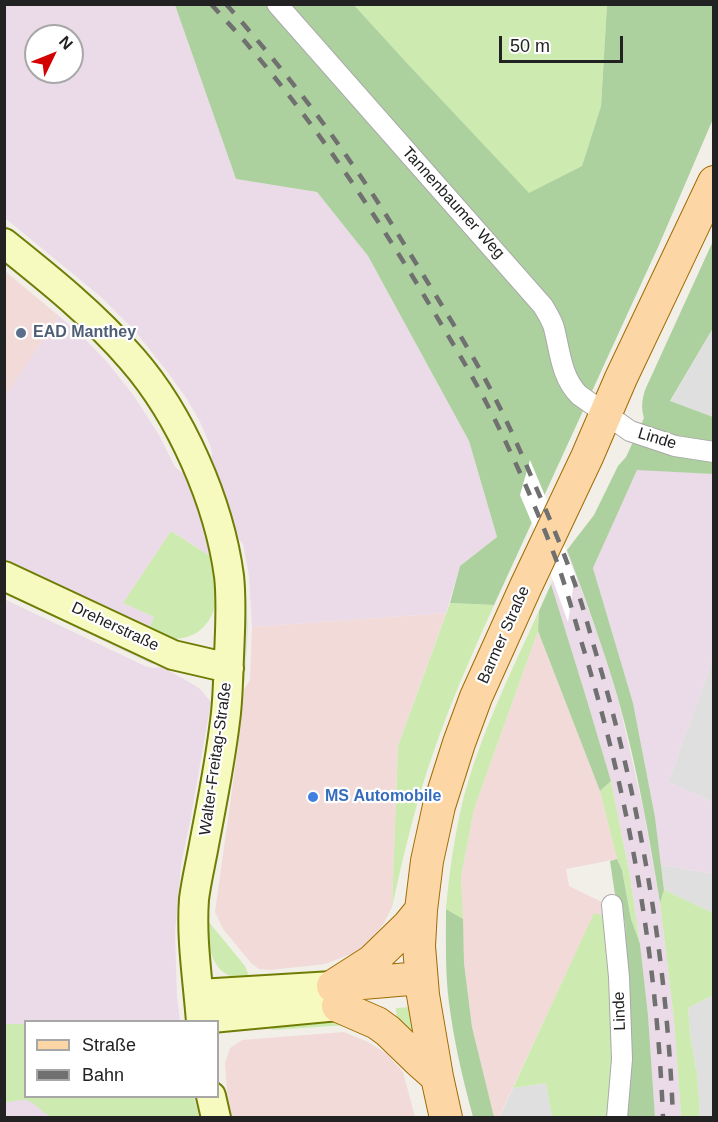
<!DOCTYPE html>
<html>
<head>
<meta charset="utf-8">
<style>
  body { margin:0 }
  #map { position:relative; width:718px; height:1122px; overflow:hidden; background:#f2efe9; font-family:Helvetica,sans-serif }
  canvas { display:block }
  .frame { position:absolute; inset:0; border:6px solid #222; pointer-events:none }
  .legend { position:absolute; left:24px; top:1020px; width:195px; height:78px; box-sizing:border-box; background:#fff; border:2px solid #a7a7a7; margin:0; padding:8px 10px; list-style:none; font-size:18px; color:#222 }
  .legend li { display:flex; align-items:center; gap:12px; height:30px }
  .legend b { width:30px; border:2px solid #a7a7a7 }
  .north { position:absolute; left:24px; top:24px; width:60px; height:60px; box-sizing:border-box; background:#fff; border:2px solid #a7a7a7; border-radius:50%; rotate:47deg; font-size:16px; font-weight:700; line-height:24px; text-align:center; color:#222 }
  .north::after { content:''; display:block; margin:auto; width:21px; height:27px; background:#d40000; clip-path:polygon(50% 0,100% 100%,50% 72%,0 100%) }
  .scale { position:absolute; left:499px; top:36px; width:124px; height:27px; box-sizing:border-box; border:3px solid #222; border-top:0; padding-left:8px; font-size:18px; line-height:21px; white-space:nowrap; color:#222; -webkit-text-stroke:4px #fff; paint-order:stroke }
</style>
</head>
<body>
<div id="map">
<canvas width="718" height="1122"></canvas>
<div class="frame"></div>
<ul class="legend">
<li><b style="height:8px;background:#fcd6a4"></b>Straße</li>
<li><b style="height:8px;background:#707070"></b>Bahn</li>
</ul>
<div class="north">N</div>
<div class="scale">50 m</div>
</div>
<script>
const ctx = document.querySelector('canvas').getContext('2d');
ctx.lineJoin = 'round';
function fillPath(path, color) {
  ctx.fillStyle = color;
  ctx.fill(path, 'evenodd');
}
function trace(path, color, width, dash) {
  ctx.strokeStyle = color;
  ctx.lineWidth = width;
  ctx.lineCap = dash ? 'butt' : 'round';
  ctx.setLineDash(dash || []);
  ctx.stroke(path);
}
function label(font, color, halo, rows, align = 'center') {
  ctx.font = font + ' Helvetica,sans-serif';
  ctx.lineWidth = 4.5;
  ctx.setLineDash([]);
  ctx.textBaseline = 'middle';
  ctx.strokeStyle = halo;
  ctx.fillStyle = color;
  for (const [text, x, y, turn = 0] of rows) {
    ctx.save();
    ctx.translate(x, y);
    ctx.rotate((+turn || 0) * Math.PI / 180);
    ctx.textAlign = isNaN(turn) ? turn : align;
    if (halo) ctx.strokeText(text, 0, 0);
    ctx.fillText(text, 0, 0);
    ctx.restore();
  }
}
fillPath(new Path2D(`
  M713,328V417L670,402Z
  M713,658V802L668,782Z
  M661,865L713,874V913L664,890Z
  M713,995V1117H700L697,1075L690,1034L688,1008Z
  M546,1083L552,1117L499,1118L513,1088Z`), '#e0dfdf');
fillPath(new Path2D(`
  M5,271L59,316L5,398Z
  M446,613L398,746L392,907L384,923L372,938L356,952L325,964L270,970L259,969L251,963L223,929L215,912L238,747L243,691L250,680L252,627Z
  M538,631L600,791L617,859L566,869L569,886L604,903L605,916L594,914L499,1117L494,1118L472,1027L464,963L461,877L474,809Z
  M344,1032L368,1042L387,1054L403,1072L415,1117H232L227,1093L225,1063L230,1048L242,1040Z`), '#f2dad9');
fillPath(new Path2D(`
  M4,5H175L236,179L317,192L368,256L469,441L497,537L460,566L446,613L252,627L249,576L243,544L235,535L211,462L212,453L210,445L200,422L187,399L169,374L135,331L101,297L5,218ZM36,36H72V72H36Z
  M59,316L82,336L107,362L134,396L159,435L175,467L184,474L200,517L210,556L171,531L123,603L154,617L149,628L5,560L4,398Z
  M637,469L713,474V658L668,782L713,802V874L661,865L655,817L633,703L593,568Z
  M567,550L601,644L619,703L643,808L660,903L674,1020L681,1117H655L648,1015L640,945L630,876L611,781L586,697L551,584Z
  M4,599L145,666L152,668L163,667L199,688L211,702L190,822L181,865L175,933L177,996L180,1021L26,1022V1096L194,1097L199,1117H5Z`), '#ebdbe8');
fillPath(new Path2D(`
  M354,5H607L601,106L582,166L529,194L406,62Z
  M171,531L210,556C212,572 216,588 215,604C212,625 192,642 171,638C163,637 156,632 149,628L154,617L123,603Z
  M450,603L494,605C473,652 452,699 435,748C416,800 404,854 392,907L398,746Z
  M539,611L538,631L474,809L461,877L463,919L446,909C449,874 454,839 462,804C479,737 510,674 539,611Z
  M611,781L630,876L640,945L631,919L622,870L617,859L600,791Z
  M664,890L713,913V995L688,1008L690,1034L697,1075L700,1117H681L674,1020L660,903Z
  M594,913L605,916L612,1005L613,1117H552L546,1083L513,1088Z
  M208,921L245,966L251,981C245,980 238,980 232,977C209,968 208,942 208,921Z
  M410,1007L415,1044L397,1027L396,1008Z
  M326,1018L347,1025L273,1030L267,1026Z
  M5,1024H25L26,1096L194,1097L199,1117H51C30,1104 34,1095 5,1103Z`), '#cdebb0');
fillPath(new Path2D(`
  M175,5H354L406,62L529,193L582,166L601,106L607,5H713V119L659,245L494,605L450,603L460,566L497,537L469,441L368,256L317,192L236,179Z
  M713,241V328L670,401L713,417V474L637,470L593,568L633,703L655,817L664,890L660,903C649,835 637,767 619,702C604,650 586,600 567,550L594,515L618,466L626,457L644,418C641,408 642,400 645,390Z
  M551,584L586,697L611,781L600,791L538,631L539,611Z
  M617,859L622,870L631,919L640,944L648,1015L655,1117H624L630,1038L625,921L618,915L610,861Z
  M446,909L463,919L464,963L472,1027L494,1117H473C463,1080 454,1042 449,1003C445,972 446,941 446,909Z`), '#add19e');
fillPath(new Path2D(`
  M4,224L60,268L98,301L132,335L149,355L183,403L206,447L208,454L5,232Z
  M4,256L63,303L143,388L190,472L180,465L164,432L138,392L111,358L86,332L60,309L5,265Z
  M230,534L240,549L246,595L248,628L245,680L238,693Z
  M4,586L166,663L151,664L5,593Z`), '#e2e2e2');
fillPath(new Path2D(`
  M530,460L548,503L577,579L574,582L568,622L534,528L520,495Z`), '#fff');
const street = new Path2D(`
  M277,4L543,306C547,313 552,320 554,328C560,351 561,377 579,395L630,431L675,446L714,452
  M612,905L619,977L622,1059L617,1118`);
const secondary = new Path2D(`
  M4,243C49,279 94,315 132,359C181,415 219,502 229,576C232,602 230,630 229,657C228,678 228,700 225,721C220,764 211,807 203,850C200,866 196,883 194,899C191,940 198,981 201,1022
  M4,576L173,655L229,668
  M199,994L333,986
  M201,1019L338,1006
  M211,1096L216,1118`);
const primary = new Path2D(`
  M339,985L421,978
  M333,986L372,961L408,926L421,910
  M338,1006L377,1023L388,1031L419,1061L437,1077
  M446,1118L437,1077L423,995L419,946L421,910L427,861L439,806L459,743L476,697L526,586L587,457L621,378L714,182`);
trace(street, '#a9a9a9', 22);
trace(secondary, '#707d05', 32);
trace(primary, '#a06b00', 34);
trace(street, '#fff', 20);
trace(secondary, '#f7fabf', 28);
trace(primary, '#fcd6a4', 32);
trace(new Path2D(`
  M211,4C225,20 239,34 252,50C315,124 369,205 419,287C442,326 466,364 487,404C513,455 537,509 557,562C568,593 576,625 586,657C631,807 657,961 663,1118
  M226,4C271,55 314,108 352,164C377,199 399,236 422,273C447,314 474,356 496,400C513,433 527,467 542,501C554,529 566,558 576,587C585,612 591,638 599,663C642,811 667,963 673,1118`), '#707070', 4.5, [12, 12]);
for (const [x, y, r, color] of [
  [21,333,6,"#5c6f8a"],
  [313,797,6,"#3f7fe0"]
]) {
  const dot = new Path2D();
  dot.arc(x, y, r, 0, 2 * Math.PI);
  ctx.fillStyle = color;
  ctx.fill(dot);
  trace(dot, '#fff', 2);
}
label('16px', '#222', '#fff', [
  ["Tannenbaumer Weg",453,203,48],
  ["Linde",657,439,17],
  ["Dreherstraße",115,627,25],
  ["Barmer Straße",504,635,-66],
  ["Walter-Freitag-Straße",216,759,-82],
  ["Linde",620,1011,-92]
]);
label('bold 16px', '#4e5e75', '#fff', [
  ["EAD Manthey",33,333]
], 'left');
label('bold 16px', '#366cbe', '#fff', [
  ["MS Automobile",325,797]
], 'left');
</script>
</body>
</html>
